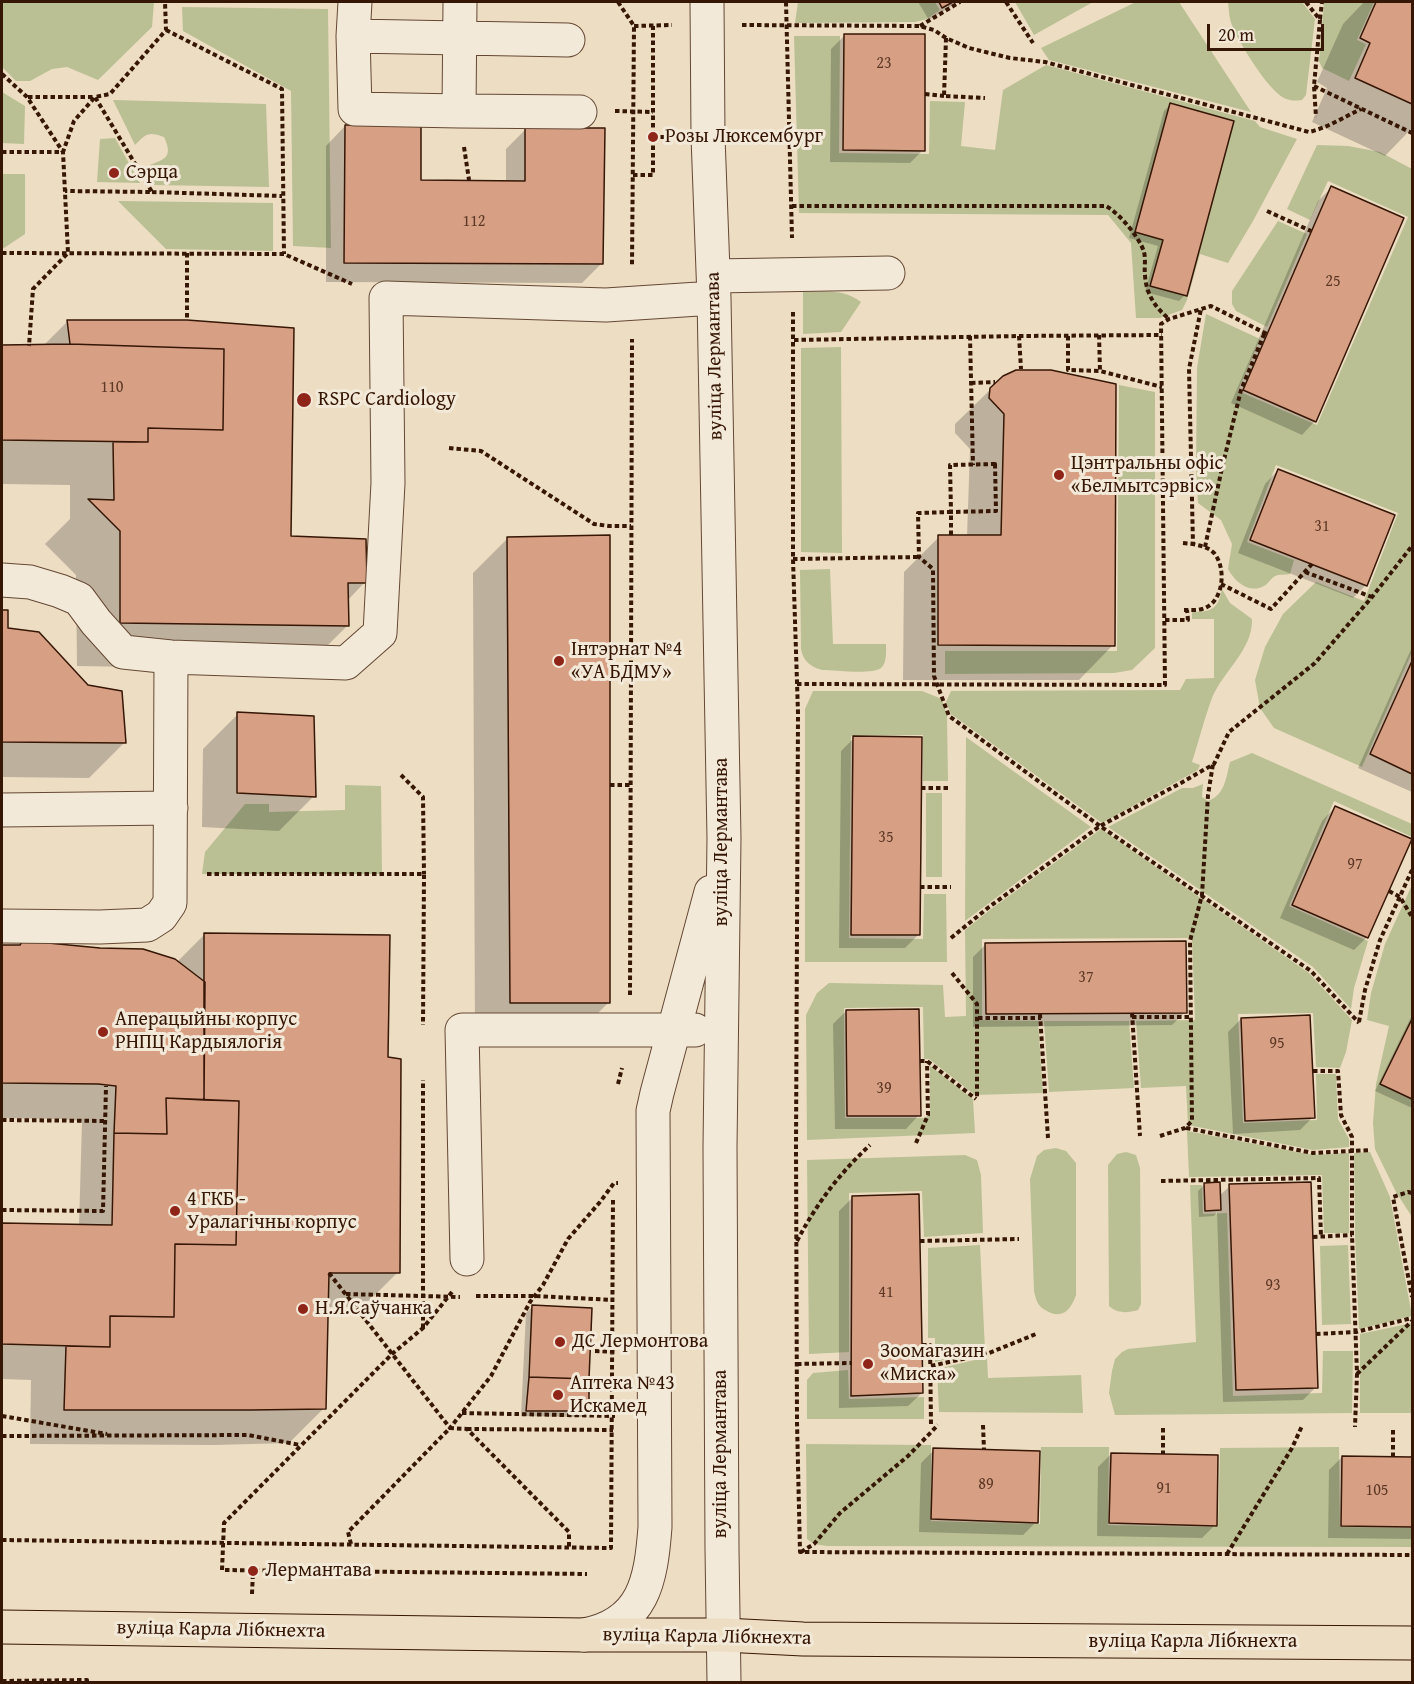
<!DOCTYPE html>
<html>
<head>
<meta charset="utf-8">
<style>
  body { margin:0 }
  #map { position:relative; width:1414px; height:1684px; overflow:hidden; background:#edddc3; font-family:"Gentium Book Plus",serif }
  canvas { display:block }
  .frame { position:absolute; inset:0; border:3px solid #361604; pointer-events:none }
  .scale { position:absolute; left:1207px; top:24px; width:117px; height:27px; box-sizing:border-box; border:3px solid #361604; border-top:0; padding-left:8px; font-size:18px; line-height:21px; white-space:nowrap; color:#361604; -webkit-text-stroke:4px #f3e9d8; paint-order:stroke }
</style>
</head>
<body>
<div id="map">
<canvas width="1414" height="1684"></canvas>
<div class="frame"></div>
<div class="scale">20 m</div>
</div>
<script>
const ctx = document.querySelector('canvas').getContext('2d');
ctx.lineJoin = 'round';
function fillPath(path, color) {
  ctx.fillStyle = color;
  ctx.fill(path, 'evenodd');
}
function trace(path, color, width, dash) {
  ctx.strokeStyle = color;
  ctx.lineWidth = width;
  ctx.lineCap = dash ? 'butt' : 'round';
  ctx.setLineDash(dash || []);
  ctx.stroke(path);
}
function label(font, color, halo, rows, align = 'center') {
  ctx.font = font + ' "Gentium Book Plus",serif';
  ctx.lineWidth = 6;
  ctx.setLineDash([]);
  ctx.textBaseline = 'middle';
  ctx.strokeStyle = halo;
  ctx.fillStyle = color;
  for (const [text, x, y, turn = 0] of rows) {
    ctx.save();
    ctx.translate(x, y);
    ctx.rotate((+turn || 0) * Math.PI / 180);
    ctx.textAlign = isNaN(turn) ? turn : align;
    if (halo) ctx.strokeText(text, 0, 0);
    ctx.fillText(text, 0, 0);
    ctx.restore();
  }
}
fillPath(new Path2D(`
  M2,2H154L152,27L98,80L67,67L52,69L30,81H16L2,67Z
  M798,2H935L940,10L927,19L915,22L795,23Z
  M1015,2H1093L1034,35Z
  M1136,2H1179L1251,112L1049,60L1041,48Z
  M1228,2H1302L1315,19L1306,95L1302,100C1295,101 1291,101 1284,98C1268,90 1239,43 1232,25C1229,18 1229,10 1228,2Z
  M1324,2H1374L1357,40L1366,44L1349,81L1322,68L1319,61Z
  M182,7L328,9L331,248L293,246L291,91L183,31Z
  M794,36H840L839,153L929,154L930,101L965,102L961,146L995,150L1003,90L1046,65L1255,121L1260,127L1297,139L1253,221L1228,263L1200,254L1187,300L1182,310L1160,318H1136L1131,243L1108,215L799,213Z
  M2,92L25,106L24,144L2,143Z
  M113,100L266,104L269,187L154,185L145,167C164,159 174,159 164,137C148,131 146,134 135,145Z
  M115,138L140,183L97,182L100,139Z
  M1317,145L1348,146L1380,152L1412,169V652L1362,767L1274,728L1260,708L1255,680L1265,647L1283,614L1316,582L1364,601L1398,513L1276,465L1247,542L1294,560L1290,574C1286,575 1279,574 1275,576C1271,578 1268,584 1264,586C1249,594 1235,582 1228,569L1232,544L1221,520L1198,503L1196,466L1197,368L1206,314L1260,339L1238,391L1317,425L1408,217L1328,181L1310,220L1287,209Z
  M2,174H25V234L4,248L2,247Z
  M118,201L273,203V251L166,249Z
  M1278,221L1307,234L1267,327L1236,311L1232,304V291Z
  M803,292C825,292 843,288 861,302L841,332L803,334Z
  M841,347L842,553L801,552V348Z
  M1119,385L1155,392V648L1132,670L1114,673L945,674V651H1117Z
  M830,569L833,644H886C886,651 887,663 881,668C872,675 834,670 822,670C811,667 803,661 801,649L800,570Z
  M1222,589L1230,603L1252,619C1253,650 1223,671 1212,698C1204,719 1199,741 1192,762L1200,765L1198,770L1102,823L951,714L946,702L951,691L1180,690L1186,679L1214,678V619H1192V612C1212,612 1218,609 1222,589Z
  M813,691H922L942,699L947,716L948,781H923V735L851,736L849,938L923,939L924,894H946L947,962H805V709Z
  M966,737L1091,827L965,921Z
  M1252,753L1412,824V837L1334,801L1289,906L1368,941L1354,988L1351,1009L1313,967L1108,827L1182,788H1193L1203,784L1202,797L1208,801C1225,795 1226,778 1230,762Z
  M345,785L381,786L382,874H202L205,852L245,804H269V812L345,810Z
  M926,793H942V877H926Z
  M1101,829L1309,973L1352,1020L1346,1052L1340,1068L1316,1067L1313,1013L1238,1014L1243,1123L1317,1120L1316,1074H1336L1338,1119L1349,1139V1147L1313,1150L1188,1125L1186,1086L1141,1088L1136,1021L1195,1020L1192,938L982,939V1020L1038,1021L1043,1093L975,1095L929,1059H924L923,1007L844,1008L845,1118H924L930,1115V1066L973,1099L975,1133L807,1140L806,1015L817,993L829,983L943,985L945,1017L966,1016L965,930L991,909Z
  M1412,885V1217L1396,1192L1375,1149L1373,1123L1376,1084L1389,1026L1367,1020L1371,993L1385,944Z
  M1044,1021H1129L1134,1088L1049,1092Z
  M1187,1131L1313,1155L1349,1153V1233H1324L1322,1175L1189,1177Z
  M1056,1148L1066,1151L1076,1163V1295C1072,1306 1066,1318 1051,1313C1047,1311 1042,1309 1039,1305C1036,1301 1035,1295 1034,1291L1030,1179L1037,1156L1044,1150Z
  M1126,1152L1136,1155L1140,1168L1141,1304L1138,1310C1127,1313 1118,1314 1109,1306L1108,1165L1117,1154Z
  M1370,1152L1390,1197L1412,1316L1359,1329L1355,1236L1354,1153Z
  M965,1155L977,1160L981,1175L983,1233L924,1237L922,1191L849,1193V1352L809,1354L807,1160Z
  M1190,1185H1202L1203,1214L1227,1213L1233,1396L1322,1393L1323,1351H1353L1352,1413L1115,1415L1109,1393L1112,1371L1115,1359L1122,1352L1128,1349L1196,1342Z
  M980,1245L985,1350L935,1362V1338H928V1248Z
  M1348,1245L1351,1324L1322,1325L1320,1246Z
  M1412,1323V1413H1360V1334Z
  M987,1357L988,1378L1081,1375L1083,1413L939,1412L937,1369Z
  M848,1370L849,1399L924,1397V1419H807V1380L813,1373Z
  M806,1444L931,1445V1521L1040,1524L1041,1447H1109L1108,1525L1218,1527L1220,1448L1339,1447L1340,1527L1412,1528V1547L827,1546L814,1544L807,1539Z`), '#bac093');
fillPath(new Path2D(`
  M918,2H958L929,20Z
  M1364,2H1412V128L1385,156L1312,122L1327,88L1317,82L1343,24Z
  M844,36L923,150L910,163L830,162L831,49Z
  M1170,105L1185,295L1179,301L1145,292L1158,246L1129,238L1164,111Z
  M345,126L420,182H506V149L526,129L601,264L582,283L326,282V146Z
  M1331,188L1315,421L1302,435L1231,403L1318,201Z
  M67,322L289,537L365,582L347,601V626L303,670L77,666L76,575L45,544L70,519V485L2,484V347H42Z
  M1021,371L1113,645L1079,680H903L904,572L939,537H967L970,449L955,433V424L991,389Z
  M1278,470L1366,585L1353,598L1238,553L1265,484Z
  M508,538L608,1003L573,1038L475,1037L473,573Z
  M2,612H7L6,629L124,743L89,778L2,777Z
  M1412,647V792L1358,768Z
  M238,714L314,796L279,831L202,827L203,749Z
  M854,738L918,935L905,948H839L841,751Z
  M1335,807L1367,937L1354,950L1280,918L1322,821Z
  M204,935L387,1058L398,1272L363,1307H327L324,1408L289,1443L215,1445L30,1444L31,1380L2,1379V1224L79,1226L82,1121L62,1119L2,1118V946L17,947L27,936L47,944L177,962Z
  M986,944L1185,1012L1172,1025L973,1027V957Z
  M846,1011L919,1115L906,1129H835L833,1024Z
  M1412,1015V1108L1375,1091Z
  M1241,1019L1313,1117L1300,1130L1233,1134L1228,1032Z
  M1204,1185L1219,1196L1230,1186L1316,1387L1303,1400L1223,1402L1217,1212L1214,1216L1199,1217L1198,1191Z
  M852,1198L922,1393L908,1406L839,1408V1211Z
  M532,1307L587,1411L581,1417L521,1416L526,1313Z
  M934,1450L1036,1522L1023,1535L919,1532L921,1463Z
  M1111,1454L1215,1525L1202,1538L1097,1536L1098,1467Z
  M1342,1457L1412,1458V1539L1328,1538L1329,1470Z`), '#0003');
const building = new Path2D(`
  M939,2H953L942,8Z
  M1376,2H1412V104L1355,78L1370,43L1360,38Z
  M844,34H925V151L843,150Z
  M1170,103L1234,121L1187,296L1150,286L1163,240L1135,232Z
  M345,125H421V180L525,181V128H605L603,264L344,263Z
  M1331,186L1404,218L1316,422L1243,390Z
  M67,320H187L294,328L291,536L366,539L367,583H348L349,626L120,623V531L88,499L114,500L113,442H148V428L223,430L224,349L70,344Z
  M70,344L224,349L223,430L148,428V442L2,440V345Z
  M1016,370H1051L1116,384L1115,646L938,645V535H1001L1004,414L989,398L990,388L1003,376Z
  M1278,469L1395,515L1367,586L1250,540Z
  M610,535V1003H510L507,537Z
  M2,610H8V628L39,632L88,685L122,691L126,743L2,742Z
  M1412,661V774L1370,754Z
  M237,712L314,716L316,797L237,793Z
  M853,736L922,737L920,935H851Z
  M1335,806L1412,839L1368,938L1292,905Z
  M204,933L390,935L388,1057L401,1059L400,1273H329L326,1409L251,1410H64L66,1346L110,1347V1316L174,1317L175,1244L236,1245L239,1101L204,1100Z
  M26,935L48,943L100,948L143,949L175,959L205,982L204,1100L166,1098L167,1134L114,1133L116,1086L98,1084L2,1083V945H20Z
  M1186,941L1187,1013L986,1014L985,943Z
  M919,1009L921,1116H847L846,1010Z
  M1310,1015L1315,1118L1245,1121L1241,1018Z
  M1412,1019V1099L1380,1084Z
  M166,1098L239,1101L236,1245L175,1244L174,1317L110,1316V1347L2,1344V1223L112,1225L114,1133L167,1134Z
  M1220,1182L1221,1210L1205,1211L1204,1183Z
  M1311,1182L1318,1388L1236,1390L1229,1184Z
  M919,1194L923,1393L851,1396L852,1196Z
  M532,1305L592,1308L589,1379L529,1377Z
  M529,1377L589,1379V1411H526Z
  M933,1448L1040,1451L1038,1523L931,1519Z
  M1111,1453L1218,1455L1217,1526L1109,1523Z
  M1342,1456L1412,1457V1527L1341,1526Z`);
fillPath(building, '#d7a085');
trace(building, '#361604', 1.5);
const minor = new Path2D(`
  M460,2L459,111L355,109L353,36L568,40
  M707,2L708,137L714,298L724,838L720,1147L722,1549L724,1682
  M353,36L355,2
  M459,111L580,112
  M714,276L888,273
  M2,580L30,582L60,591L79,599L96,622L123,652L171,657L346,663L380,633L388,483L386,298L606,305L714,298
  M2,810L171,808
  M2,926L100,927L147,925L161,916L170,903L171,657
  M467,1259L462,1030H695
  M584,1635C644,1624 651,1580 655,1527L653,1111L657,1093L711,892`);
const major = new Path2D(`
  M2,1627L584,1635H724L803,1639L1412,1643`);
trace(minor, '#644834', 35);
trace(major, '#361604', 35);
trace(new Path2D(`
  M618,2L634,26L632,266
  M786,2L792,238
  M1006,2L1033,43
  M1306,2L1320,20L1314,86L1316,117
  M1320,19L1322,2
  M742,25L919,26L934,30L946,38L969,48L1010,58L1045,62L1309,132C1327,128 1344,117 1361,109
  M634,26L672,25
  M920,26L960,2
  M166,30L282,89L284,254
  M946,38L944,96L985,98
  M2,74L27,97L63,152L68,253L33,289L29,346
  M1314,86L1412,133
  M925,94L944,96
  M28,97H95L152,192L65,191
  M615,111L653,112
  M653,137H673
  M464,147L469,180
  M2,152H63L74,121L95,97L110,94L166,30L165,2
  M633,175H653V26
  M152,192L282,196
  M792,206H1106C1119,213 1140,238 1144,252C1146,260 1144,268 1145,275C1146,294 1155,307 1169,319
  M1267,211L1311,231
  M2,253L284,254L352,284
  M187,253V320
  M793,312V559L798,713L796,1148L797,1422L800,1552L1412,1555
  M1099,335L1100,371L1162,387
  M970,336L973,465
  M1019,336L1021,369
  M1068,336V370L1100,371
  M794,340L1019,336L1162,335
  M971,383L995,382
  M449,448L481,451L594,524L609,526H631
  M995,464L996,511L951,512L950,465Z
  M951,535V512L918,513L919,557L933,569L934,676L949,716L1100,826L1311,971L1359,1023
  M1183,543L1193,544
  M1205,547L1222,468L1241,390L1265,332
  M793,559L919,557
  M1305,572L1372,597
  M1221,584L1271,609L1312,564
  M1184,610C1191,610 1200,611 1207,607C1224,598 1226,567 1214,553C1208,547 1201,546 1193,544L1189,369L1201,309
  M1165,620H1188L1187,610
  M797,684L1165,685L1161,324L1169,319L1211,306L1267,334
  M401,775L423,797L424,874
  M610,785H630
  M921,788H950
  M207,874H424L423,1025
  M920,887H951
  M1389,891L1400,897L1412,917
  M951,938L989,907L1100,826L1181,783L1214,764L1229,732L1315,663L1372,597L1412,546
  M952,973L977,1004V1099
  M630,995L632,339
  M1132,1013L1140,1136
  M1040,1014L1048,1138
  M1132,1017H1191
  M978,1018H1041
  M1359,1022L1365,990L1380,940L1412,870
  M920,1061H927L976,1099
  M1313,1071H1338L1341,1115L1352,1137V1235L1357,1374L1355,1427
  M618,1084L622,1068
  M2,1120L106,1121
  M1186,1128L1313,1153L1371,1150
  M1160,1136L1185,1128L1192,1121L1190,941L1202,895L1208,795L1213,764
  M916,1143L928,1115L927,1061
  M1161,1181L1319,1178L1321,1237
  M1412,1193L1408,1192L1393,1197L1412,1297
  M2,1210L103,1211L106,1086
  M1313,1237L1352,1235
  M797,1241C817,1203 839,1174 870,1145
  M920,1241L1019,1239
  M329,1273L450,1428L491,1376L530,1302L543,1285L568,1239L600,1202L614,1183H618
  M452,1292L423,1328L392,1354L224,1523L222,1570L587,1574
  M346,1294L460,1297
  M476,1296H536L613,1300
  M423,1328V1080
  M1316,1334L1356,1332L1412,1318
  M922,1345H930L931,1424
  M595,1351L615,1352
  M797,1364L852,1363
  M931,1366L989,1353L1036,1334
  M1357,1374L1412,1321
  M462,1413L615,1416
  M2,1416L107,1434
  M983,1425L984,1450
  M1163,1428V1454
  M467,1429L613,1430
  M2,1436L248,1435L300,1445
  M1393,1457V1427
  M2,1540L611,1548L613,1199
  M351,1544L348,1532L450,1428L467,1429L569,1532V1547
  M801,1552L814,1544L840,1513L908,1456L938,1425
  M1227,1554L1292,1448L1302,1426
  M252,1594L253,1571
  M2,1681L87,1680V1682`), '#361604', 4, [4.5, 3]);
trace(minor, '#f3e9d8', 33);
trace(major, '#edddc3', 33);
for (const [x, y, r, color] of [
  [653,137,6,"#8f2418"],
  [114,173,6,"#8f2418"],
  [304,400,8,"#8f2418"],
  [1059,475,6,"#8f2418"],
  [559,661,6,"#8f2418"],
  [103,1032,6,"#8f2418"],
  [175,1211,6,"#8f2418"],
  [303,1309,6,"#8f2418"],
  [560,1342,6,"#8f2418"],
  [868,1364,6,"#8f2418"],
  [558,1395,6,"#8f2418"],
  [253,1571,6,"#8f2418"]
]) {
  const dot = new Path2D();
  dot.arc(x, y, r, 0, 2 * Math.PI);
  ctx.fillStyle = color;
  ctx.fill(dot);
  trace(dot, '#f3e9d8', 2);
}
label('16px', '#5e3824', null, [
  ["23",884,64],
  ["112",474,222],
  ["25",1333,282],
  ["110",112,388],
  ["31",1322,527],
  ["35",886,838],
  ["97",1355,865],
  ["37",1086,978],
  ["95",1277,1044],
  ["39",884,1089],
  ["93",1273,1286],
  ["41",886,1293],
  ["89",986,1485],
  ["91",1164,1489],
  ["105",1377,1491]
]);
label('20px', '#361604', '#f3e9d8', [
  ["Розы Люксембург",665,137],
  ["Сэрца",126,173],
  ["RSPC Cardiology",318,400],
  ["Цэнтральны офiс",1071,464],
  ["«Белмытсэрвіс»",1071,487],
  ["Інтэрнат №4",571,650],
  ["«УА БДМУ»",571,673],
  ["Аперацыйны корпус",115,1020],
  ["РНПЦ Кардыялогія",115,1043],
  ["4 ГКБ -",187,1200],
  ["Уралагічны корпус",187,1223],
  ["Н.Я.Саўчанка",315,1309],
  ["ДС Лермонтова",572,1342],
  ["Зоомагазин",880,1352],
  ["«Миска»",880,1375],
  ["Аптека №43",570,1384],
  ["Искамед",570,1407],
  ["Лермантава",265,1571]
], 'left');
label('20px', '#361604', '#f3e9d8', [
  ["вуліца Лермантава",715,356,-91],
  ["вуліца Лермантава",722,842,-90],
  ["вуліца Лермантава",721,1454,-90],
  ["вуліца Карла Лібкнехта",221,1630,1],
  ["вуліца Карла Лібкнехта",707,1637,1],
  ["вуліца Карла Лібкнехта",1193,1642]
]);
</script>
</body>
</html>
